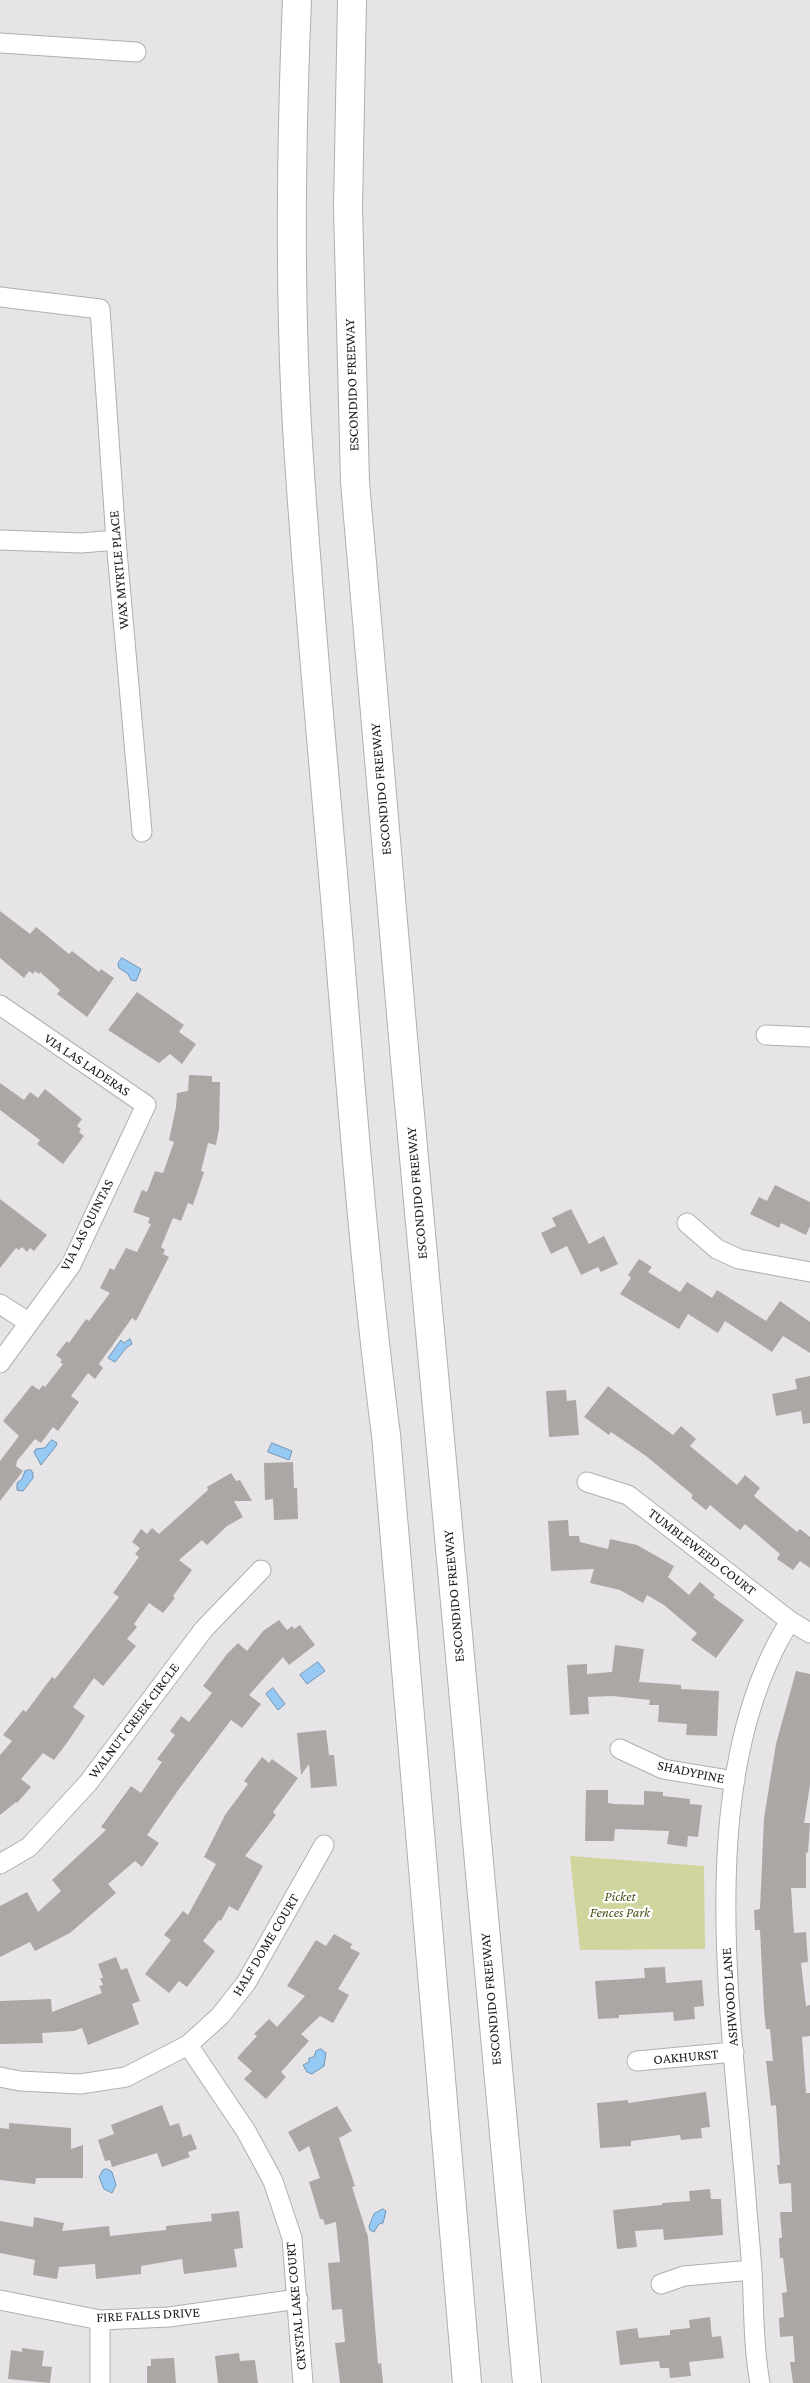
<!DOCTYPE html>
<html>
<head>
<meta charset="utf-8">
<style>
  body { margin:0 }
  canvas { display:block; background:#e7e4e8 }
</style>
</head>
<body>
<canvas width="810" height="2383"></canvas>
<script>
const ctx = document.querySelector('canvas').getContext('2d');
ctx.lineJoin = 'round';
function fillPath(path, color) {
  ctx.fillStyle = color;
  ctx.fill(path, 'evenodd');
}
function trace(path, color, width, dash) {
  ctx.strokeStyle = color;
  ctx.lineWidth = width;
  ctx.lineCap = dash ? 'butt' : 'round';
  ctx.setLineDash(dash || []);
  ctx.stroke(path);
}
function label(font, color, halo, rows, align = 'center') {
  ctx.font = font + ' "Crimson Pro",serif';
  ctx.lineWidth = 4.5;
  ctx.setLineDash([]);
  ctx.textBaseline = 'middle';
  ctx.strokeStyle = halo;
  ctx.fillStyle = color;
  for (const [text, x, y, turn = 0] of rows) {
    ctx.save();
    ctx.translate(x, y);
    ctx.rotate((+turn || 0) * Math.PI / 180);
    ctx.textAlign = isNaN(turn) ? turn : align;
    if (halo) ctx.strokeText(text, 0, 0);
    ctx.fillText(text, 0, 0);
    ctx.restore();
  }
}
fillPath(new Path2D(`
  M570,1856L704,1866L705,1949L580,1950Z`), '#cfd59d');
const water = new Path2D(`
  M122,958L141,969L136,981L131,980L128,974L119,968L118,964Z
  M130,1339L132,1344L126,1348L115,1362L108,1358L121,1340L124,1343Z
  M52,1440L57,1443L56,1446L41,1465L34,1452L36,1449L44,1448Z
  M272,1443L292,1451L289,1460L268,1452Z
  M31,1470L33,1473V1478L23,1491L17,1490V1483L22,1479L25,1471Z
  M318,1662L325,1671L307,1684L300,1675Z
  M273,1688L285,1704L278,1710L266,1694Z
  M321,2049L326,2053L324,2066L312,2074L307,2072L303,2065L309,2062V2058L314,2057L316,2051Z
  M107,2169L112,2172L116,2185L112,2193L104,2189L99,2177L103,2170Z
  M383,2209L386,2211L383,2223L379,2224L374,2232L370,2230L369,2226L374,2214Z`);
fillPath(water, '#96c9f4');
trace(water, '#7194b3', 1);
fillPath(new Path2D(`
  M0,911L30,934L36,927L69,954L72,951L99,972L101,969L114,978L87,1017L57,994L60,990L40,972L39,974L35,971L33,974L29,971L24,978L0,958Z
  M137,992L184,1025L179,1032L196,1044L182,1064L170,1054L159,1063L108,1030Z
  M189,1075L212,1076V1082H220L219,1129L216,1145L208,1143L201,1171L204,1172L193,1205L188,1203L181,1221L173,1218L161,1247L165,1250L163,1254L169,1257L136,1321L132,1318L99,1364L103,1368L95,1379L88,1373L71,1396L79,1402L58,1431L53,1427L41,1443L35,1439L17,1461L16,1466L23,1471L0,1501V1461L19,1436L3,1421L32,1385L39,1390L43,1385L45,1387L63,1364L60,1362L62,1360L56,1355L67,1341L69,1343L86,1319L89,1321L110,1293L100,1288L110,1268L114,1270L126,1248L137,1252L151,1224L148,1223L150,1218L133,1212L142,1190L147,1192L155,1171L163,1173L174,1142L169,1140L176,1107L177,1093L188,1091Z
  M0,1083L24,1100L30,1092L38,1098L45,1089L82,1119L77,1126L81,1129L79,1132L84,1136L63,1164L37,1144L40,1140L0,1110Z
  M775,1185L810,1202V1226L806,1235L781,1223L779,1228L750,1214L759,1197L767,1201Z
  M0,1199L47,1235L34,1251L30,1248L27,1252L22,1247L19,1250L16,1248L0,1268Z
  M571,1209L589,1244L604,1236L618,1264L601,1272L598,1267L581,1275L567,1246L551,1254L541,1233L556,1226L552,1218Z
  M639,1259L652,1267L648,1272L680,1292L687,1282L712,1298L717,1290L766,1321L780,1301L810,1322V1353L783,1336L772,1352L725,1321L718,1333L688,1314L679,1329L620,1294L631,1278L628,1275Z
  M810,1376V1423L803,1424L801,1411L776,1416L772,1394L797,1389L795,1379Z
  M608,1386L673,1435L681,1426L696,1439L690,1446L737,1485L745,1475L760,1488L754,1496L797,1532L800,1529L810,1537V1568L800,1561L793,1570L777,1559L780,1554L745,1524L740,1530L710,1505L706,1510L691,1498L693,1495L646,1456L611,1432L609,1435L584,1417Z
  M566,1390L567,1401L576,1400L579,1435L549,1437L546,1391Z
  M293,1462L294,1488H297L298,1519L274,1520L273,1499L265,1500L264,1463Z
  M231,1473L236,1481L240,1480L252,1501H234L243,1517L227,1526L207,1545L202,1540L179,1560L192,1570L173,1596L175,1598L163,1613L149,1603L134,1624L137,1627L127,1639L136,1646L103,1686L94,1678L73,1707L85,1716L69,1740L54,1760L43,1753L21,1779L31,1787L17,1803L16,1802L0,1815V1755L12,1741L3,1735L23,1710L26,1712L52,1677L55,1679L119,1597L113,1593L139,1557L135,1554L140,1548L132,1542L141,1529L147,1534L152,1528L159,1534L208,1490L207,1487Z
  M568,1520L569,1536H579L580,1542L608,1549L610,1539L637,1545L674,1566L668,1577L689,1595L700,1582L715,1595L713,1597L744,1620L716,1658L691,1640L697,1633L664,1605L647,1595L643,1603L620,1590L590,1583L594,1569L551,1571L548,1521Z
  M279,1620L287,1630L292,1626L294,1629L300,1625L315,1645L289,1665L283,1657L249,1695L261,1704L242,1728L231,1720L179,1789L147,1835L159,1843L142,1867L135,1861L108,1884L116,1893L70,1933L35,1951L30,1942L0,1957V1906L27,1892L38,1912L61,1891L52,1880L106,1830L101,1827L131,1786L141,1793L162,1762L157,1759L175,1735L170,1731L181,1716L189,1722L212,1693L203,1686L227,1654L238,1643L247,1651L263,1631Z
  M615,1645L644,1649L639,1682L681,1685V1689L719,1691L717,1736L686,1735L687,1724L658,1722L659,1705H649L650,1700L612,1696L588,1697L589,1714L570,1715L567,1665L587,1664V1674L612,1672Z
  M796,1671L810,1674V1785L804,1823H810L808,1853L806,1852V1888H791L794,1933L806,1932L808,1962L801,1963L806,2006L810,2005V2036L802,2037L806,2093H810V2383H793L790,2362H795L793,2336L780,2337L779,2318L784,2317L782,2293L787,2292L783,2258H780L779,2238H782L780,2212H792L791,2183L779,2184L777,2165H780L776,2105L771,2106L766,2061H773L770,2029H766L764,2010L760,1930H755L754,1910L760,1909L764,1818L776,1744Z
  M326,1730L329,1755H334L337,1786L311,1788L309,1764L301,1775L297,1733Z
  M262,1757L269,1763L272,1759L298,1778L273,1812L276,1815L245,1856L263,1866L238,1911L229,1906L221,1921L219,1920L203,1941L215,1951L187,1987L179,1981L169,1993L145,1974L171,1940L164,1935L183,1911L188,1915L216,1864L204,1857L225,1815L248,1784L244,1781Z
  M586,1790H608V1803L615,1804L644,1805V1791L663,1792V1796L690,1799V1804L702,1805L698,1837L688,1836L687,1847L667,1844L669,1831L615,1829L614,1841H585Z
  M334,1934L352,1944L350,1948L360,1953L338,1989L349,1995L333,2023L320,2016L301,2034L309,2041L281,2072L286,2077L266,2099L244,2079L252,2071L237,2058L257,2036L254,2034L269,2019L277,2027L305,1996L287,1986L316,1940L326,1946Z
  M116,1957L121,1970L127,1968L140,2001L132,2004L139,2024L88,2045L82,2028L74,2031L42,2033L43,2043L0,2044V2001L51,1999L52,2012L102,1993L99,1986L103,1985L100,1978H103L98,1964Z
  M665,1967L666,1983L702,1980L704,2006L694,2007L695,2019L674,2021L673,2012L619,2015V2018L598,2019L595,1981L645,1978L644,1968Z
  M706,2092L710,2127L701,2128L702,2138L681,2140L680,2135L631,2141V2146L600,2148L597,2103L628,2100V2103Z
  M162,2105L170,2126L179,2123L183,2137L191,2134L197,2149L188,2152L190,2157L162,2167L157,2153L112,2167L110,2160L105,2161L98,2140L114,2134L111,2125Z
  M337,2106L352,2131L339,2138L355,2186L352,2187L368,2237L378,2364L381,2363L383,2383H340L335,2343L345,2342L342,2309L332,2310L328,2263L340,2262L336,2222L325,2225L323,2219H320L309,2182L320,2178L309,2146L299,2152L288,2132Z
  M9,2123L71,2128V2149L83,2145V2178H36L35,2184L0,2180V2128L9,2129Z
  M710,2189L711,2199H721L723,2235L664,2240L663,2229L635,2231L637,2247L617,2249L613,2210L662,2205V2203L690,2201L689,2191Z
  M239,2211L243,2248L234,2249L237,2267L184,2274L182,2259L141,2266V2274L96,2279L95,2264L59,2267L57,2279L33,2275L35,2260L0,2253V2221L33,2227L34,2217L64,2223L62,2231L109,2226L110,2236L166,2230V2226L212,2221L211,2214Z
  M710,2317L712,2337L721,2336L724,2358L689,2362L691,2376L670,2378L669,2368H660L659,2361L620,2365L616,2331L637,2328L639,2338L670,2335V2330L690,2328L689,2320Z
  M22,2348L44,2351L42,2366L52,2367L50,2383L8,2379L11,2350L22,2352Z
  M239,2353L240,2361L255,2360L258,2383H218L215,2356Z
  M174,2358L176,2383H147V2366H151V2359Z`), '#aca6a5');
const minor = new Path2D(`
  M0,43L136,52
  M0,297L100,309L116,540L142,832
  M0,540L81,543L116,540
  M0,1005L146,1105L71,1265L0,1363
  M766,1035L810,1037
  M687,1223L717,1249L739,1259L810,1272
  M0,1304L28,1322
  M587,1482L628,1495L790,1621L810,1633
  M620,1749L663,1769L735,1781
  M0,1864L29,1847L88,1783L204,1629L261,1570
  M188,2045L246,2131L273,2181L292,2238L303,2383
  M637,2061L734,2052
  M0,2077L20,2081L80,2084L126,2077L188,2045L220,2016L246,1983L324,1845
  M661,2284L684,2276L752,2270
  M0,2300L100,2320L169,2317L298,2299
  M100,2320V2383
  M760,2383C753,2346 754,2308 752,2271C750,2242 747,2214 745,2185C731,2012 693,1775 790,1621`);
const highway = new Path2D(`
  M297,0C291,142 289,285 297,427C306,576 320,725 333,874C349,1061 362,1249 386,1435L467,2383
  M352,0L348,208L355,482L405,1060L527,2383`);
trace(minor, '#b1aeb2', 21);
trace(highway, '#b1aeb2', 30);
trace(minor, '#fff', 19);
trace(highway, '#fff', 28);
label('14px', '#1b1a1c', '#fff', [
  ["ESCONDIDO FREEWAY",352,385,-92],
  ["WAX MYRTLE PLACE",119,570,-95],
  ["ESCONDIDO FREEWAY",381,789,-95],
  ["VIA LAS LADERAS",87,1065,34],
  ["ESCONDIDO FREEWAY",417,1193,-95],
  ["VIA LAS QUINTAS",87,1225,-63],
  ["TUMBLEWEED COURT",702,1552,38],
  ["ESCONDIDO FREEWAY",454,1596,-95],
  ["WALNUT CREEK CIRCLE",134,1721,-53],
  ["SHADYPINE",691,1772,12],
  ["HALF DOME COURT",266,1945,-59],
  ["ASHWOOD LANE",730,1997,-94],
  ["ESCONDIDO FREEWAY",491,1999,-95],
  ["OAKHURST",686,2057,-5],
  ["CRYSTAL LAKE COURT",296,2306,-95],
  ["FIRE FALLS DRIVE",148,2315,-3]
]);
label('italic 14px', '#4d5117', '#fff', [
  ["Picket",620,1897],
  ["Fences Park",620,1913]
]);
</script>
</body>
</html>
